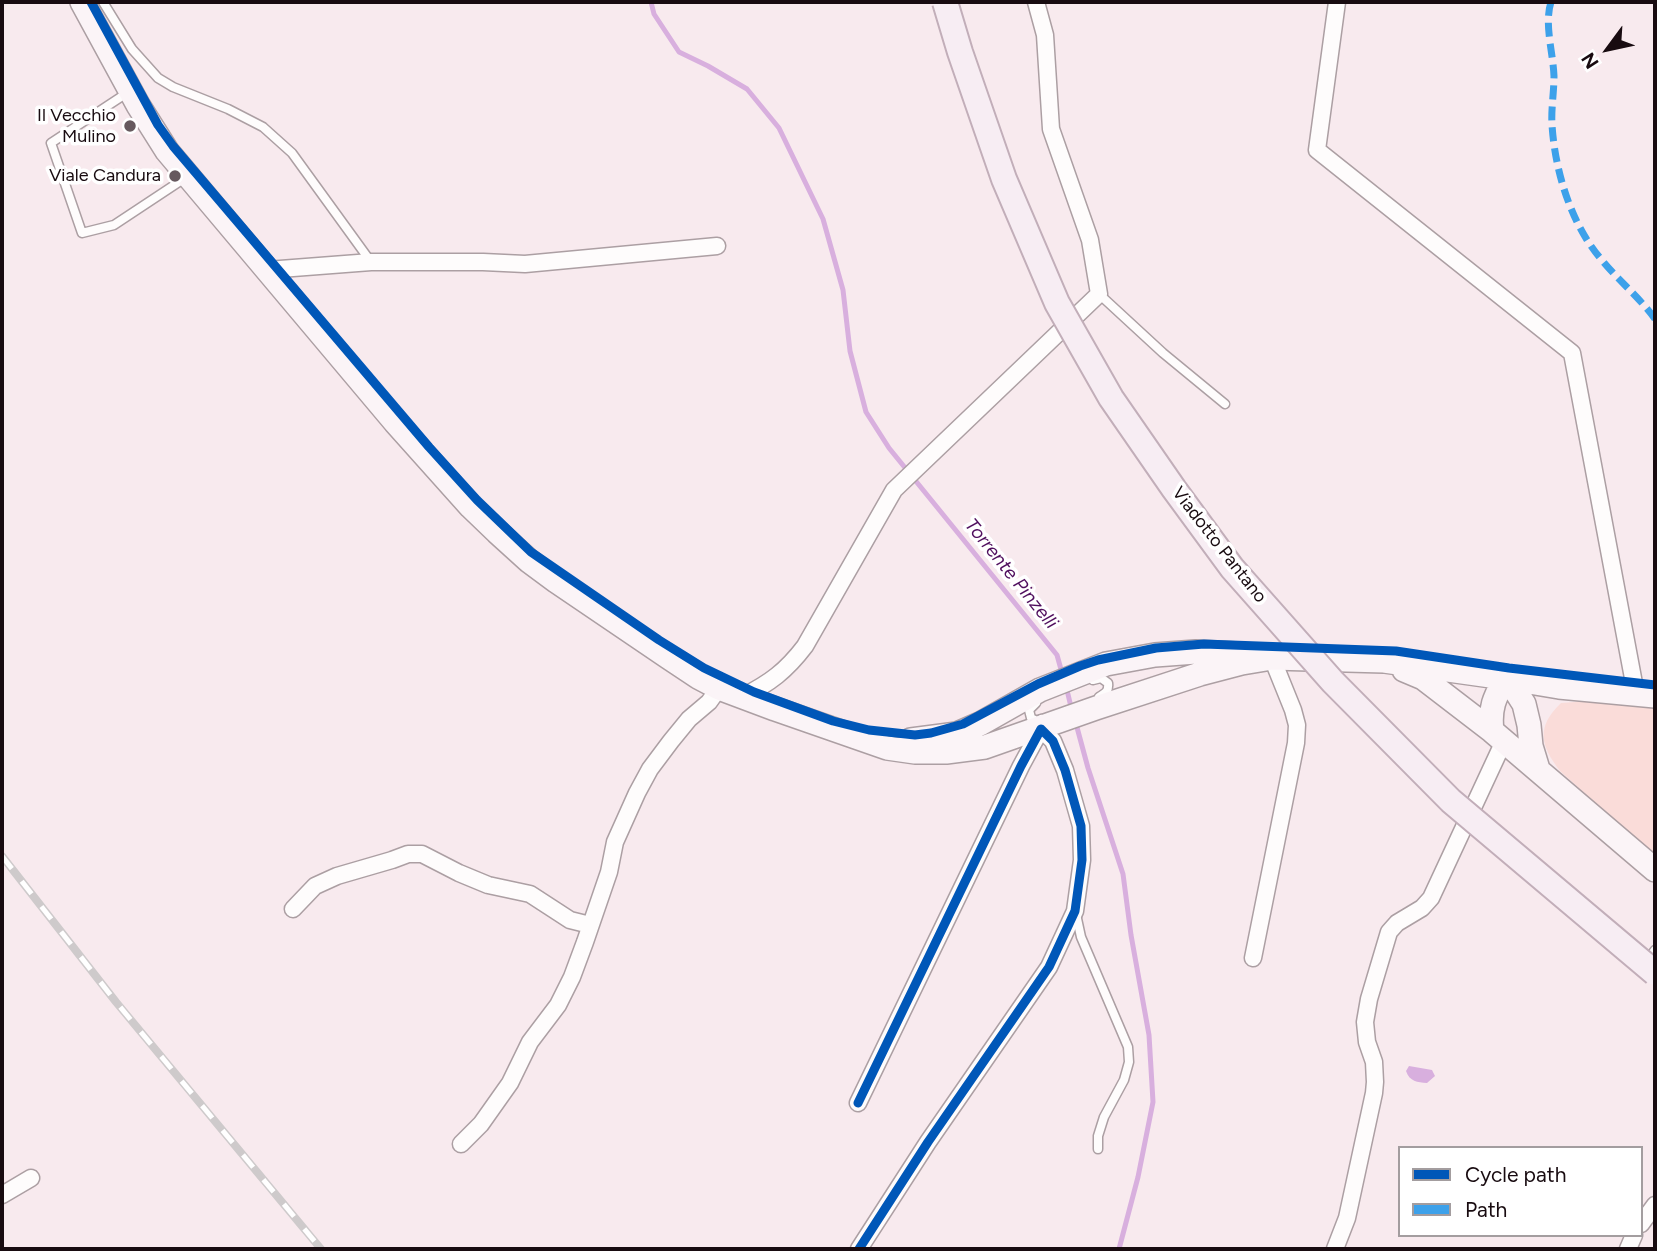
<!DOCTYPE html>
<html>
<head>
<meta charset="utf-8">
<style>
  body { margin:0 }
  #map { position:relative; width:1657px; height:1251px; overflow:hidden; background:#f8eaee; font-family:Figtree,sans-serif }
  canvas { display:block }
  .frame { position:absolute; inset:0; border:4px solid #180b10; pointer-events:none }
  .legend { position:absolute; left:1398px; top:1146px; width:245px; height:91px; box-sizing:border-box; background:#fff; border:2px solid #a39d9f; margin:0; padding:9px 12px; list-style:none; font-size:21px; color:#180b10 }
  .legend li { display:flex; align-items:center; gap:14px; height:35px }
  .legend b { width:35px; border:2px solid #a39d9f }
  .north { position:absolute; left:1573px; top:14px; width:70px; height:70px; -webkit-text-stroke:5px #fff; paint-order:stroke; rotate:237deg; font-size:19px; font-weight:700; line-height:28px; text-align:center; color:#180b10 }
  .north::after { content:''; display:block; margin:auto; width:24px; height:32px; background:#180b10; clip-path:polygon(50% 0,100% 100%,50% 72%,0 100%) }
</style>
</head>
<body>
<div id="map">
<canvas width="1657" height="1251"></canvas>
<div class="frame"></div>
<ul class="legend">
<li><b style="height:9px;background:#0057b8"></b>Cycle path</li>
<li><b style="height:9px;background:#3da1ea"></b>Path</li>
</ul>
<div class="north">N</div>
</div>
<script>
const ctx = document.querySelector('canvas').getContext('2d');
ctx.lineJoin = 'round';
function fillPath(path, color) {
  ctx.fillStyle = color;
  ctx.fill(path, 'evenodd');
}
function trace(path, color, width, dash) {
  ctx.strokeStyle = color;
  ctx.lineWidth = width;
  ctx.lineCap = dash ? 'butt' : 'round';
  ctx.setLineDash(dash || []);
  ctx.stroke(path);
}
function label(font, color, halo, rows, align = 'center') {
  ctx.font = font + ' Figtree,sans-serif';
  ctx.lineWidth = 7;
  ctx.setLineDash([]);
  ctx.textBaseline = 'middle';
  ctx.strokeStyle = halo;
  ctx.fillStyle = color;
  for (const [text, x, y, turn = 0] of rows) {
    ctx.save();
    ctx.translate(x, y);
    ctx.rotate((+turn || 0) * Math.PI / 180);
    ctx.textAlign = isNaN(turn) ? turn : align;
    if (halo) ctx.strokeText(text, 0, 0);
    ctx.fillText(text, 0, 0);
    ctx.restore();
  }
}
fillPath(new Path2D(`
  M1590,701L1655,706V857L1560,771C1540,745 1536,727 1561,703Z`), '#fadcd9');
fillPath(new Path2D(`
  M1409,1066L1432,1070L1435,1076L1427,1083C1417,1082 1410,1082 1406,1071Z`), '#d8afde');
trace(new Path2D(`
  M651,2L654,14L679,52L708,66L747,89L779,128L823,219L843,290L850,351L866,412L889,448L1057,655L1062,673
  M1066,686L1072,711
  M1075,720L1088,768L1123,874L1131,935L1149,1035L1153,1102L1138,1177L1119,1249`), '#d8afde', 5);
const service = new Path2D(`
  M103,2L132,49L158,78L173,87L228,109L263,127L292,153L371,262
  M130,91L51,143L82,233L114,225L185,178
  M1099,294L1163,353L1225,404
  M1093,680L1101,678L1108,683C1109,691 1106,693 1099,697
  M1036,703L1029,710L1031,718L1037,721L1041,719
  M1076,914L1081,937L1128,1047L1129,1062L1124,1080L1104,1117L1098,1136V1149
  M1652,954L1655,950`);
const minor = new Path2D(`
  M1337,2L1317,150L1572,353L1636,694
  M267,270L371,262H483L525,264L717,246
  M742,697C770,683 786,671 805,646L894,490L1099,294L1090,240L1051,129L1045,35L1036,2
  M293,909L315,886L337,876L392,860L408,854H422L459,873L488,885L530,894L570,920L590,925
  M1253,958L1296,743L1297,725L1293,710L1272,658
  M858,1103L1021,766L1041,729L1053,741L1065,770L1081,826L1082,860L1075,911L1049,967L928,1142L859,1249
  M461,1144L481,1124L510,1083L530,1042L558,1005L572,977L585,942L609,872L615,842L637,793L650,769L671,741L689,719L709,702L719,688
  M2,1195L31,1178
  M1641,1224L1655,1205
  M1335,1249L1347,1218L1374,1093L1375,1082L1374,1062L1367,1042L1365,1022L1369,999L1389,932L1397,923L1422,908L1431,898L1504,741
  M1628,1249L1634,1235`);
const secondary = new Path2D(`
  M82,2L138,105L167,151L395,422L471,507L497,532L529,561L556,581L668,657L698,677L719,688L775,709L887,748L915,752H946L985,747L1096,708L1200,674L1242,663L1272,658
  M1404,670L1423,678L1492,731L1655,870
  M1492,731C1489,708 1495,697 1505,678L1517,693L1524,704L1529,725L1531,746L1538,769
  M911,740L957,734L980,724L1040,690L1106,664L1155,655L1196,652L1235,654L1272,658L1384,661L1505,678L1559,687L1655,696`);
trace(service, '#ac9fa3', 11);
trace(minor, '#ac9fa3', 19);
trace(secondary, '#ac9fa3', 26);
trace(service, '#fefcfc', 8);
trace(minor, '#fefcfc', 16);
trace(secondary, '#fbf4f7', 23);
const rail = new Path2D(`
  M2,856L116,1002L321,1249`);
trace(rail, '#cecacb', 8);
trace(rail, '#fff', 5, [16]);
const primaryBridge = new Path2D(`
  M945,2L960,52L1004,179L1057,303L1111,398L1174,489L1232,568L1333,682L1451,801L1655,973`);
trace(primaryBridge, '#c2aeb9', 28, []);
trace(primaryBridge, '#f7edf3', 24);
trace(new Path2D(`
  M1551,2C1544,24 1553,52 1554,76C1554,92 1551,109 1552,125C1555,171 1571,224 1601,259C1618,280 1640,298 1655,319`), '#3da1ea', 7, [14, 7]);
trace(new Path2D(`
  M91,2L158,125L173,146L429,447L477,500L531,552L659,640L704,668L754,692L833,721L869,730L915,735L931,733L963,724L1038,684L1080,666L1098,660L1156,648L1204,644L1396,651L1509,668L1655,685
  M858,1103L1021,766L1041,729L1053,741L1065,770L1081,826L1082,860L1075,911L1049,967L928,1142L859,1249`), '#0057b8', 9);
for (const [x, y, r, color] of [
  [130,126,7,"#66595e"],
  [175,176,7,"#66595e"]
]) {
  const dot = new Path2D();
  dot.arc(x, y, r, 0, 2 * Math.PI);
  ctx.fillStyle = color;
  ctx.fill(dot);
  trace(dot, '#fff', 2.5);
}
label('18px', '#180b10', '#fff', [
  ["Il Vecchio",116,116],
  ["Mulino",116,137],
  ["Viale Candura",161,176]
], 'right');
label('18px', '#180b10', '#fff', [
  ["Viadotto Pantano",1219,545,52]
]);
label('italic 19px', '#500f5e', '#fff', [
  ["Torrente Pinzelli",1011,574,51]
]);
</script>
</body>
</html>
